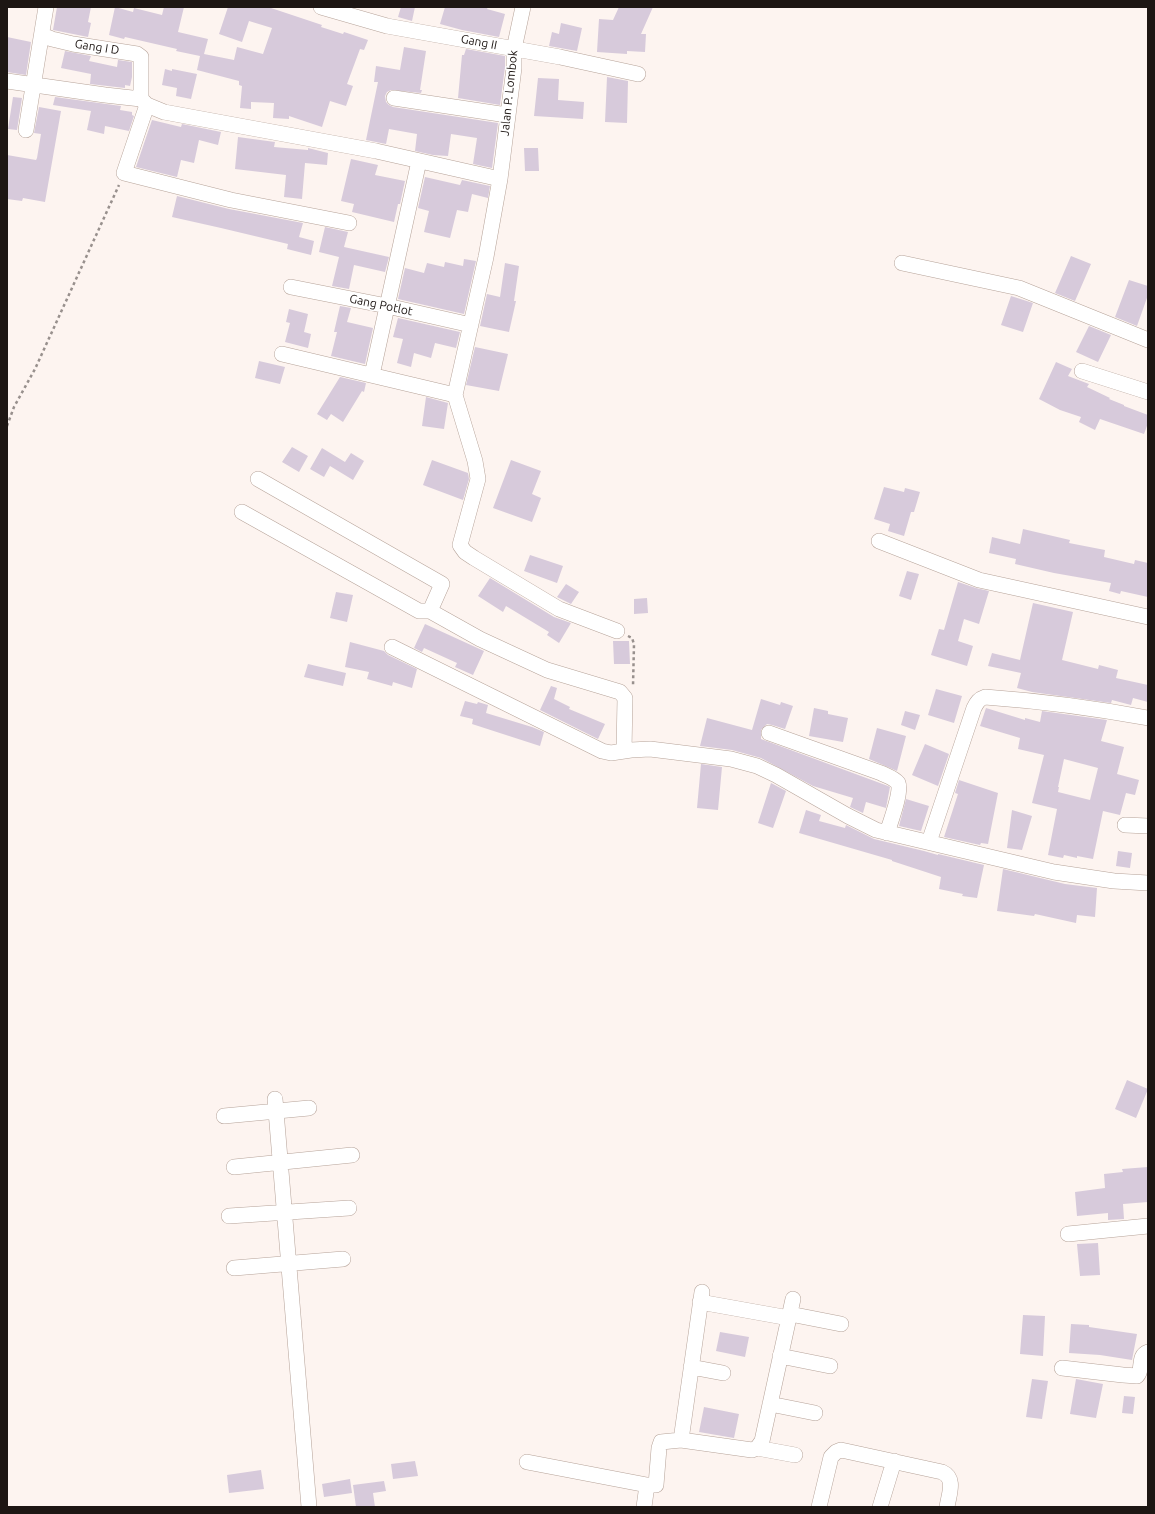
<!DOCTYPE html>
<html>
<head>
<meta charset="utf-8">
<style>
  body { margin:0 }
  #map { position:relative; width:1155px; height:1514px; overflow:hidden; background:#fdf4f0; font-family:Ubuntu,sans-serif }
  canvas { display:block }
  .frame { position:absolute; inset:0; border:8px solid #1d1613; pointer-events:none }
</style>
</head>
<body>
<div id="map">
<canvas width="1155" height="1514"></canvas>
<div class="frame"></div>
</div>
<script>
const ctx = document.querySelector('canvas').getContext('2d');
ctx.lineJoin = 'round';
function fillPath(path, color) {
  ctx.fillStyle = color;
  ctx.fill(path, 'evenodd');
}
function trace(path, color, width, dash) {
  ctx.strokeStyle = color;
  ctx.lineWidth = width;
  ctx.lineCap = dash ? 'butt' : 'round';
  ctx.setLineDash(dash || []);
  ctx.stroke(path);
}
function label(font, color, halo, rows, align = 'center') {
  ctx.font = font + ' Ubuntu,sans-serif';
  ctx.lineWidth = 3;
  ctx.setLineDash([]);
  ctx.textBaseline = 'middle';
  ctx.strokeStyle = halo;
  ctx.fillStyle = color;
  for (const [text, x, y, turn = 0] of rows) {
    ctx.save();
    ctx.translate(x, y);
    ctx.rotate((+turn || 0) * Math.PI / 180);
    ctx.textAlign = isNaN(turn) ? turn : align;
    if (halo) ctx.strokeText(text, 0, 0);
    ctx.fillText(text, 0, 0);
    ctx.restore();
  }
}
fillPath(new Path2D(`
  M57,7H91L88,22L91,23L88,37L53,30Z
  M115,7L133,12L134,8L162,15L164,7H184L178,32L208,39L204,54L234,60L237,47L263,54L272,28L249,21L242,42L219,34L228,7H268L322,25L321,27L343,34L344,32L368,40L364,50L360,49L347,84L353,86L346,106L330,101L322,127L289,116V119L273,118L274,103L251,102V109L240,108L242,86L239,85V81L197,70L200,56L176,51L177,49L125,37L124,39L109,35Z
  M401,7H415L412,21L398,17Z
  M445,7H488L487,9L505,14L499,37L462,30L440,24Z
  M619,7H653L641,34H646L645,52L627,51V54L597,52L599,19L613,20Z
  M561,23L582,28L577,51L549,46L552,32L559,34Z
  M7,37L31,42L26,75L7,72Z
  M404,47L426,51L420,90H422L421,93L391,90L387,92L385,96L386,102L389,105L393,107L498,123L492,168L473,164L477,138L451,134L448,156L433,155L415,151L417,134L389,129L386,144L366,140L378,82H374L376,66L400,70Z
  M466,49L505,56V67L500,105L458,98L462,55H464Z
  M65,51L91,56L89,61L117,67L118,60L132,62V77L130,86L125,85V88L90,84L91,74L61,68Z
  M165,69L172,71V69L197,74L191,99L176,96L177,88L162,85Z
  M607,77L628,81L627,123L605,122Z
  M538,78L559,79L558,100L584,102L583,119L534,116Z
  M13,97L22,98L17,130L8,129Z
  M55,97L121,106L120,110L132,112V115L134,116L129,131L105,126L104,134L87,130L91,111L53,105Z
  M39,107L61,111L45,202L23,198L22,201L7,199V155L36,160L37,158L41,134L34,133Z
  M152,120L181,127L182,124L221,132L218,145L199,140L194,163L181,160L177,177L136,167Z
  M238,137L275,142L274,147L308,150V148L328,153L327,165L305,163L302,199L284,197L286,175L235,169Z
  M524,148H538L539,171H525Z
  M351,159L378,165L375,175L405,181L400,204H398L394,222L352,212L354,204L341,201Z
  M425,177L460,185L462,180L490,186L488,198L472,194L468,212L457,210L450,238L424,232L429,211L418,208Z
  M177,196L229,209L303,223L299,237L314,241L311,255L287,249L288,244L221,228L172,217Z
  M325,227L348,232L344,247L389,257L385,272L354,265L349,289L332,286L339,257L319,252Z
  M1071,256L1091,264L1075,301L1055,293Z
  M464,259L476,261L464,314L398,299L405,268L424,273L427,263L444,267L445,262L463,266Z
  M505,263L519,266L514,301H516L509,332L480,326L487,294L500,297Z
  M1129,280L1148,286V295L1137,326L1115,317Z
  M1011,296L1033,303L1023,332L1001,325Z
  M340,306L351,308L347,322L373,328L365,364L331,356L337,332H334Z
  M289,309L308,314L304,332L311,334L308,348L285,342L290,323L286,322Z
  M398,318L460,332L456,348L435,343L431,358L414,353L411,367L397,363L403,339L393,337Z
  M1089,326L1111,335L1098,362L1076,352Z
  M475,347L508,354L499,391L466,385Z
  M259,361L285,367L280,384L255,378Z
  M1056,362L1072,369L1068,376L1089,384L1087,387L1110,398L1109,399L1124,405V406L1148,415V423L1144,434L1100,419L1095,430L1079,422L1081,417L1060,410L1039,399Z
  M340,377L366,383L364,392L362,391L343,422L331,414L327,420L317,414Z
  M426,397L448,403L444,429L422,426Z
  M292,447L308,456L299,472L282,462Z
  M322,448L345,462L351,453L364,461L353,480L330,466L324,477L310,469Z
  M432,460L468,473L469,479L463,500L423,485Z
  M511,460L541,471L532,494L541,498L532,522L493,508Z
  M884,487L904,492L905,488L920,492L914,512H911L904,536L888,531L890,524L874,519Z
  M1023,529L1070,540L1069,543L1105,550L1104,557L1134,564L1135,560L1148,563V597L1121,591L1120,594L1109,591L1111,583L1054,573L1015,564L1016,559L989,553L992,537L1020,544Z
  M530,555L563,566L557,583L524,571Z
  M907,571L919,574L911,600L899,596Z
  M490,578L554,617L571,623L559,643L547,635L549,632L506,606L503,612L478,596Z
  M958,582L976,588L989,591L979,624L964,619L958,641L973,646L967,666L931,655L939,629L944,630Z
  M566,584L579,592L571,604L557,597Z
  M336,592L353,595L347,622L330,618Z
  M647,598L648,613L634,614V599Z
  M1033,603L1073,612L1062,660L1098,669L1099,665L1118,670L1116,678L1148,685V702L1133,698L1131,705L1112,700L1111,703L1032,692L1017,688L1021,673L988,666L992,653L1020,660Z
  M425,624L484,651L473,675L455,667L457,663L424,648L422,652L414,648Z
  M613,641H629L630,664H614Z
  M350,642L384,651L388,655L417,669L412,688L393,682L392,686L367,679L369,672L345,667Z
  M308,664L346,673L343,686L304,677Z
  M551,686L557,688L554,699L570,707L569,709L605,724L598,739L540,710Z
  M936,689L962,696L954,723L928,715Z
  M761,699L780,705L781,702L793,706L785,729L772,725L767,724L761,730V739L888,786L890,787L889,792L886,808L866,802L863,813L850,807L853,798L813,786L761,758L732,750L700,746L707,718L752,730Z
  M465,701L477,704L478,702L488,705L486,713L532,727L544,732L540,746L472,724L473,719L460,716Z
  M814,708L828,711V714L848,718L843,742L809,736Z
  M986,708L1025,720V718L1040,722L1042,711L1107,720L1101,741L1124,747L1117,774L1139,780L1135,795L1126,793L1120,815L1103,811L1093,859L1077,856V858L1064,855L1063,858L1048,855L1057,809L1032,803L1044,755L1018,749L1020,738L980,726ZM1064,759L1098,768L1090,800L1058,792L1059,787H1058Z
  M905,711L920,715L915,730L901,725Z
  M877,728L906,736L897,771L869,759Z
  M925,744L949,754L938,786L912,775Z
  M701,764L722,767L718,810L697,808Z
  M959,780L998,793L988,844L981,843L980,845L944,837L958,794L955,793Z
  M771,783L786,791L773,828L758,823Z
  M906,799L929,806L921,831L899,826Z
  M806,810L821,815L819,821L845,828L846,825L874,839L924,851L938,855V854L984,865L977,898L962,896L963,894L939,889L941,877L892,861V860L799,833Z
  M1012,810L1032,816L1022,850L1007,848Z
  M1118,851L1132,853L1130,868L1116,866Z
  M1003,869L1065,884L1097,888L1095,917L1077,915L1076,923L1035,914L1034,916L997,911Z
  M1127,1080L1148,1089L1136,1118L1115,1109Z
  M1148,1167V1202L1123,1204L1124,1219L1108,1220V1213L1077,1216L1075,1192L1105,1188L1104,1174L1123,1172L1122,1169Z
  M1098,1243L1100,1275L1080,1276L1077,1244Z
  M1023,1315L1045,1316L1043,1356L1020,1354Z
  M1071,1324L1089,1325V1327L1137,1334L1132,1360L1100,1355L1069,1353Z
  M720,1332L749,1337L745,1357L716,1351Z
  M1032,1379L1048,1381L1042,1419L1026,1417Z
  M1076,1379L1103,1384L1096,1418L1070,1414Z
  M1124,1396L1135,1397L1133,1414L1122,1413Z
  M704,1407L739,1414L734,1438L699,1432Z
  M415,1461L418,1476L393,1479L391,1464Z
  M261,1470L264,1489L229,1493L227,1475Z
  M350,1479L352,1493L324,1497L322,1484Z
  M384,1481L386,1491L373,1493L375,1507H356L353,1485Z`), '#d7cadb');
const minor = new Path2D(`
  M321,7L387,26L560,57L638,74
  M523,7L514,49V68L500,179L486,257L455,395L475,461L478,479L460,545L465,552L474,558L559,609L617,631
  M42,35L52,39L73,44L137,54L141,57V99
  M7,81L105,95L141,99L147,105L164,112L376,151L500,179
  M394,98L507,115
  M147,105L124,173L231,200L349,223
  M26,130L46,7
  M902,263L1019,288L1148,340
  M291,287L387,306L471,325
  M282,354L455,395
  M1082,371L1148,392
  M372,375L419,161
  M258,479L442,584L430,611
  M242,512L419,611H430L480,639L547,670L620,692L625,698L624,751
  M879,541L979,580L1148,617
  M392,647L602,751L611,753L631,750L650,749L731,759L757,766L776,775L848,816L876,830L1054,872L1114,881L1148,883
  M769,733L881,773C887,776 894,778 898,783C902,792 890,823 887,833
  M1125,825L1148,826
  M929,842L974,708C977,702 979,699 985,697C1040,701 1094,708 1148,718
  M275,1099L309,1507
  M224,1116L309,1108
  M234,1167L352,1155
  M229,1216L349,1208
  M1068,1234L1148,1226
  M234,1268L343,1259
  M700,1302L789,1318
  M790,1314L841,1324
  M780,1356L830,1366
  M691,1367L723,1373
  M1062,1368L1123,1375L1137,1376C1144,1369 1137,1356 1148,1352
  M770,1404L815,1413
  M681,1440L702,1292
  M757,1448L762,1441L793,1299
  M527,1462L647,1485H656L659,1448L661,1442L681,1440L752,1450L757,1448L795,1455
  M644,1507L647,1485
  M819,1507L831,1457L836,1452L841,1450L942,1472C956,1478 949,1494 947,1507
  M880,1507L894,1461`);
trace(minor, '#b6a399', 16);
trace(new Path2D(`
  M7,426L14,407L35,369L119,185
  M628,636L632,638L634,644L633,686`), '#98908d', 2.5, [3, 3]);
trace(minor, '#fff', 15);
label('12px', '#1d1613', '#fff', [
  ["Gang II",479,42,11],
  ["Gang I D",97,47,9],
  ["Jalan P. Lombok",509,93,-84],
  ["Gang Potlot",381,305,12]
]);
</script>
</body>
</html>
